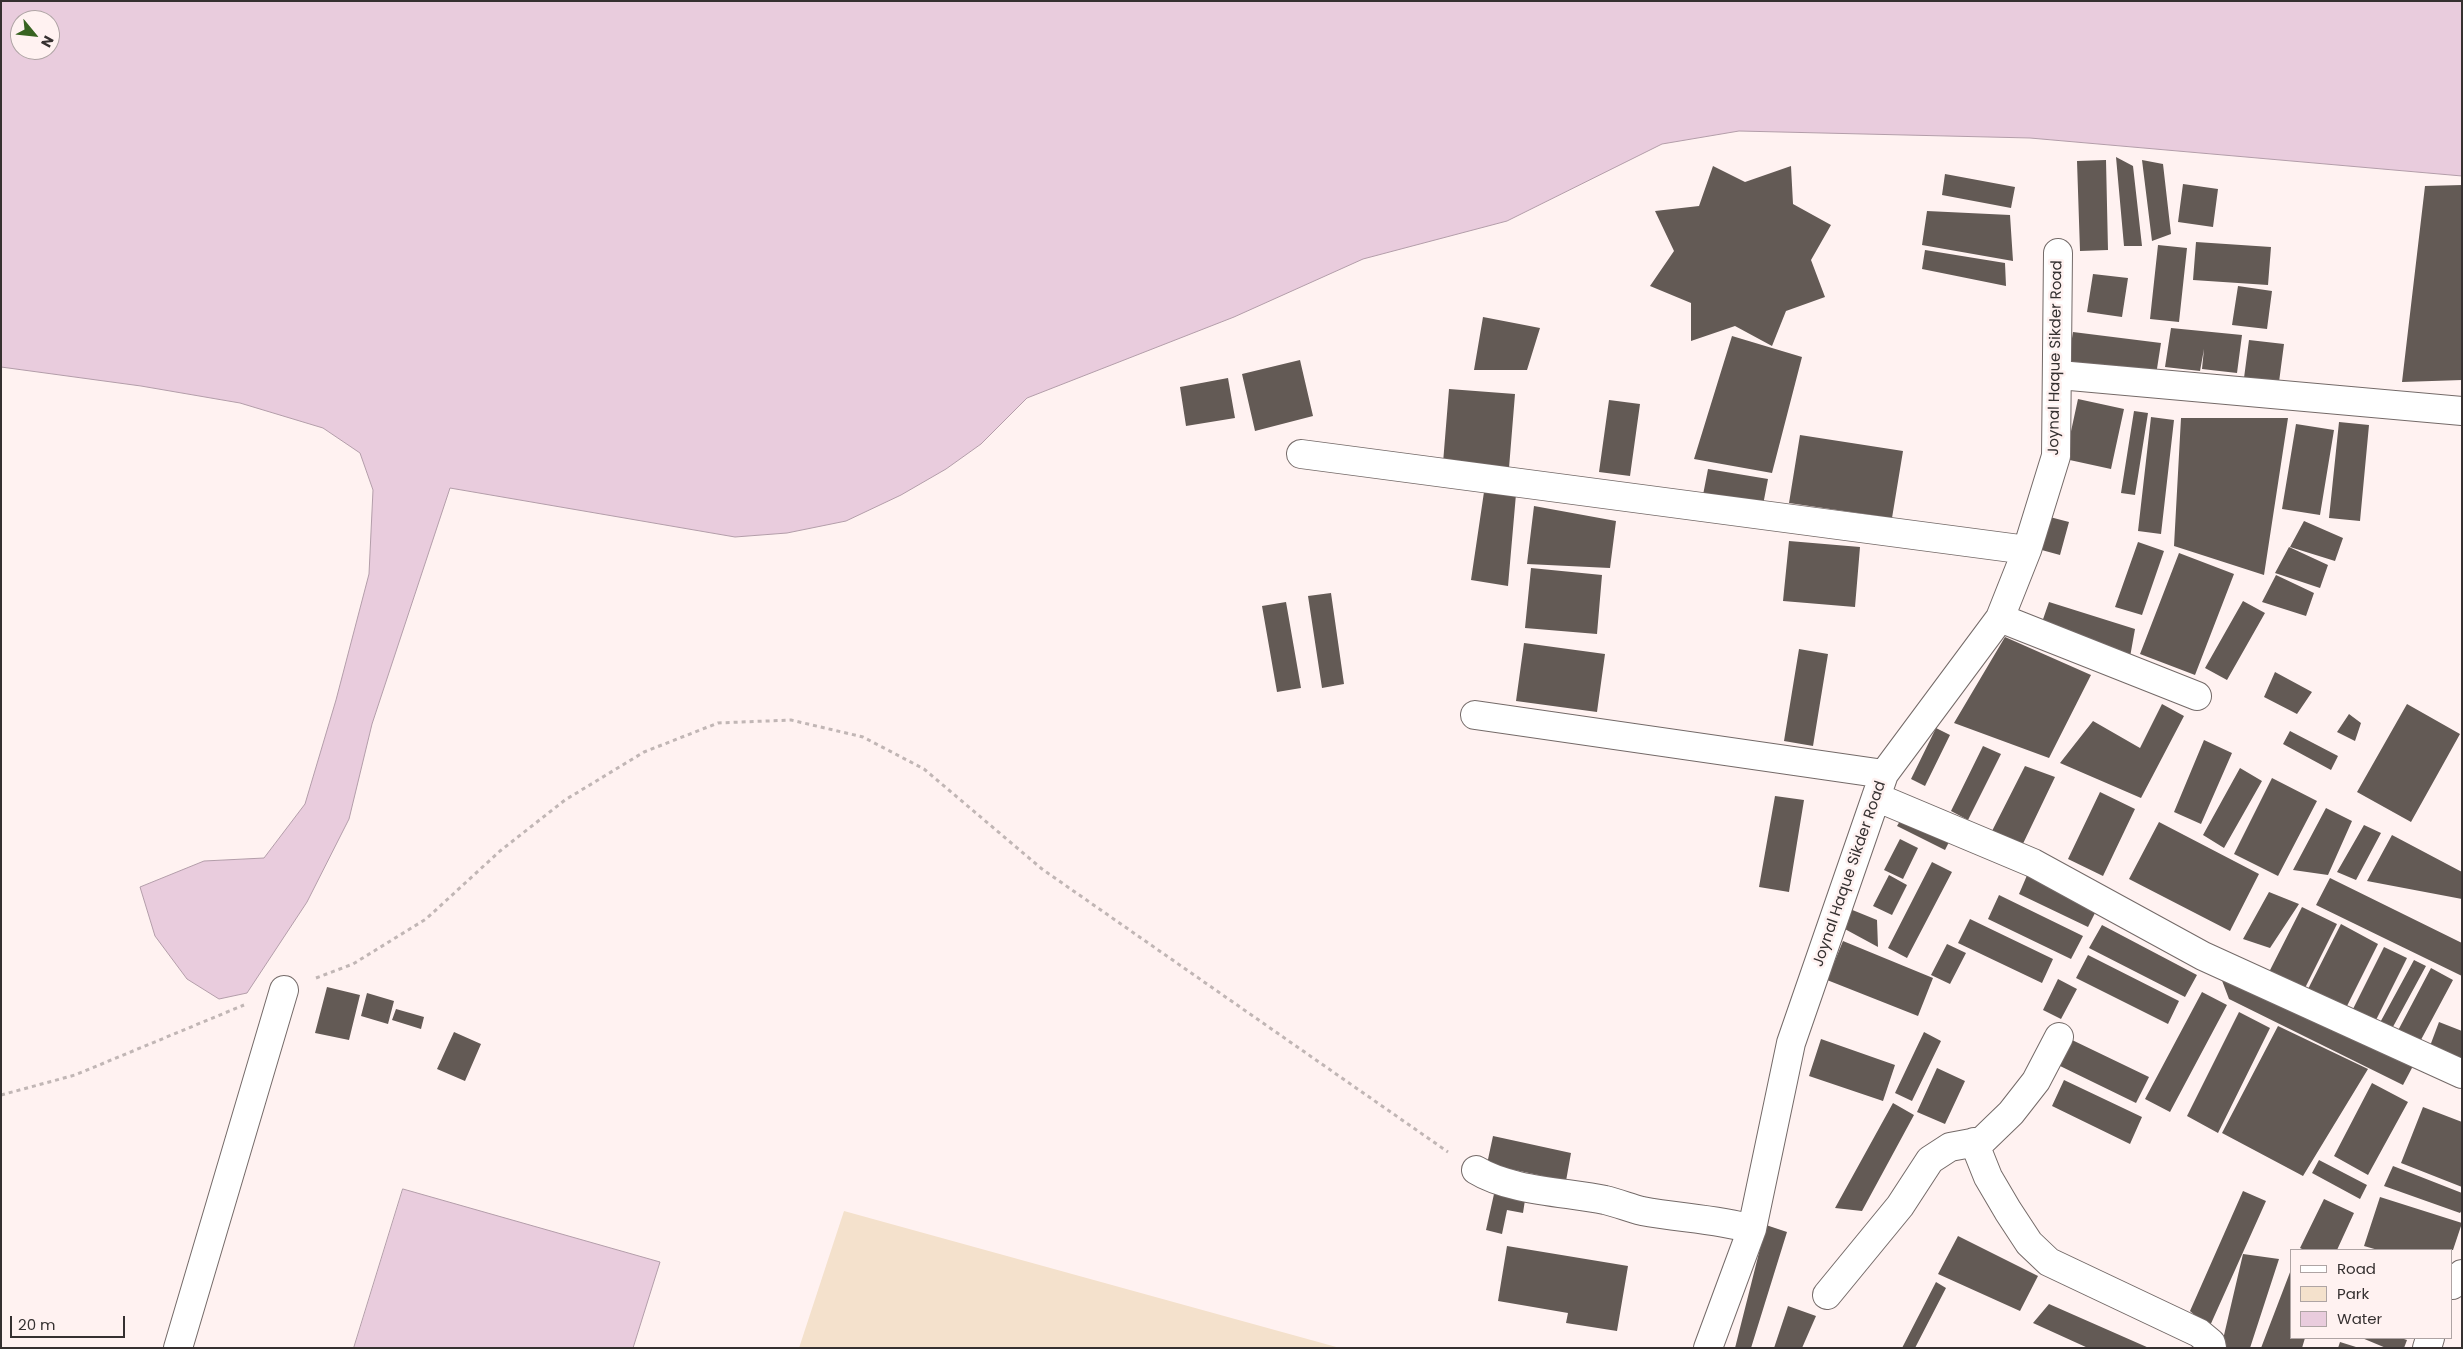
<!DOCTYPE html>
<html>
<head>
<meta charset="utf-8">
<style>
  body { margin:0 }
  #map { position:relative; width:2463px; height:1349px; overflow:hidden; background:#fff2f1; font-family:Poppins,sans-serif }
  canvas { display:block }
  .frame { position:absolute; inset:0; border:2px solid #353030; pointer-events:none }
  .legend { position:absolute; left:2290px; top:1249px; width:162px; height:90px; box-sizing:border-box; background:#fff2f1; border:1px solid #aea4a4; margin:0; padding:6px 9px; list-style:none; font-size:15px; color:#353030 }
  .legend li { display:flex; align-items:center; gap:10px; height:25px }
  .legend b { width:25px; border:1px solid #aea4a4 }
  .north { position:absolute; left:10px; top:10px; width:50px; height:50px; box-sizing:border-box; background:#fff2f1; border:1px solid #aea4a4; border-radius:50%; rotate:118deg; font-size:14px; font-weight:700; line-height:20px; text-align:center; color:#353030 }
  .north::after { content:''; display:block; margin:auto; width:18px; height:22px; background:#376321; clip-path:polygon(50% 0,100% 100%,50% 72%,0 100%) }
  .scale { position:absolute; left:10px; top:1316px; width:115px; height:22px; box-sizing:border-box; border:2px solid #353030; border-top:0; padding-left:6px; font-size:15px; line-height:18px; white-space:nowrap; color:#353030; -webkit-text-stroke:4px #fff2f1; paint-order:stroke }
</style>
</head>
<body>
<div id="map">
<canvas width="2463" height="1349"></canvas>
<div class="frame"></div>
<ul class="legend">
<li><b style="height:6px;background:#fff"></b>Road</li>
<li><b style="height:14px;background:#f4e1cc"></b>Park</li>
<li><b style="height:14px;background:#e9ccdd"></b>Water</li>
</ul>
<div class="north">N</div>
<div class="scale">20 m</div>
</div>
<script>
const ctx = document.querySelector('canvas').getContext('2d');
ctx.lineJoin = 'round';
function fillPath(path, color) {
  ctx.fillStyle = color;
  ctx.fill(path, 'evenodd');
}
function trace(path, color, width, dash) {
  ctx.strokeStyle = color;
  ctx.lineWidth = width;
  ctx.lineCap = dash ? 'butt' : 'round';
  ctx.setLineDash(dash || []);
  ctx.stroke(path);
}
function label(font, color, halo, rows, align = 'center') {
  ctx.font = font + ' Poppins,sans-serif';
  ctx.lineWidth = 5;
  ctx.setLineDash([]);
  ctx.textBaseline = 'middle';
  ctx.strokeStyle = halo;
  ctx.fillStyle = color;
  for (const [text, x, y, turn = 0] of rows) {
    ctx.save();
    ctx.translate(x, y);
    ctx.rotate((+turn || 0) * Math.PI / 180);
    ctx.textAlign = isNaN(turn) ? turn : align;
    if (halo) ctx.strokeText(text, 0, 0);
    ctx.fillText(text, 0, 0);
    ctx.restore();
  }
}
fillPath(new Path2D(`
  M844,1211L1340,1348H799Z`), '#f4e1cc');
const water = new Path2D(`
  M1,1H2462V176L2030,138L1739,131L1662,144L1507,221L1363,259L1234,317L1027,398L981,444L946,469L901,495L846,521L787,533L735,537L450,488L372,724L349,819L307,902L247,993L219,999L187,979L155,936L140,887L204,861L264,858L305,804L336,700L369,574L373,490L360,453L323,428L240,403L141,386L1,367ZM20,20H50V50H20Z
  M403,1189L660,1262L633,1348H354Z`);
fillPath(water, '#e9ccdd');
trace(water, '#b39da9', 1);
fillPath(new Path2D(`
  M2116,157L2133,166L2142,246H2124Z
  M2106,160L2108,250L2080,251L2077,161Z
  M2142,160L2163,164L2171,234L2152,241Z
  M1713,166L1745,182L1791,166L1793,204L1831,225L1811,260L1825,297L1786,311L1772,346L1735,326L1691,341V303L1650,286L1674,251L1655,211L1699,206Z
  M1945,174L2015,187L2011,208L1942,195Z
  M2183,184L2218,189L2213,227L2178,222Z
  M2462,185V380L2402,382L2425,186Z
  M1927,211L2010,215L2013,261L1922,245Z
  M2196,242L2271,247L2268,285L2193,280Z
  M2158,245L2187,248L2179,322L2150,319Z
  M1925,250L2005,263L2006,286L1922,269Z
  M2093,274L2128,278L2122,317L2087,312Z
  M2238,286L2272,291L2267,329L2232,325Z
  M1483,317L1540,328L1527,370H1474Z
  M2171,328L2242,335L2237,373L2202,369L2204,349L2200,371L2165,367Z
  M2073,332L2161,343L2156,375L2068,363Z
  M1732,336L1802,357L1772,473L1694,459Z
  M2249,340L2284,344L2279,382L2244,378Z
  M1300,360L1313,416L1255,431L1242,374Z
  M1228,378L1235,418L1186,426L1180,387Z
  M1449,389L1515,394L1509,468L1443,463Z
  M2078,399L2124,409L2111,469L2065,459Z
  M1609,400L1640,404L1630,476L1599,472Z
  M2134,411L2148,413L2135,495L2121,493Z
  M2151,417L2174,420L2161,534L2138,531Z
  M2181,418H2288L2264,575L2174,546Z
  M2339,422L2369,425L2360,521L2329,518Z
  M2296,424L2334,430L2320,515L2282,509Z
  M1800,435L1903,451L1892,518L1789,503Z
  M1708,469L1768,479L1763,505L1703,495Z
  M1484,492L1516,494L1508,586L1471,580Z
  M1534,506L1616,521L1610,568L1527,564Z
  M2046,516L2069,522L2060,555L2038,549Z
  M2304,521L2343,538L2335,561L2290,547Z
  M1789,541L1860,547L1855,607L1783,601Z
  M2138,542L2164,551L2142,615L2115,607Z
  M2289,547L2328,565L2320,588L2275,573Z
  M2179,553L2234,574L2195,675L2140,654Z
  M1531,568L1602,575L1597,634L1525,628Z
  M2276,575L2314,593L2306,616L2262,602Z
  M1331,593L1344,684L1322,688L1308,596Z
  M2243,601L2265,613L2227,680L2205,668Z
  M1286,602L1301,688L1277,692L1262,606Z
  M2049,602L2135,629L2130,657L2041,625Z
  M2005,637L2091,675L2049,758L1954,723Z
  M1524,643L1605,654L1597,712L1516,701Z
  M1799,649L1828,654L1813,746L1784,741Z
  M2275,672L2312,692L2297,714L2264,697Z
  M2162,704L2184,716L2141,798L2060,763L2093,721L2140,748Z
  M2407,704L2460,734L2411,822L2357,792Z
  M2349,714L2361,723L2355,741L2337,732Z
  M1936,728L1950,735L1925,786L1911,779Z
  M2290,731L2338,756L2331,770L2283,744Z
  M2204,740L2232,753L2201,824L2174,812Z
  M1983,746L2001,754L1968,820L1951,811Z
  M2025,766L2055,777L2019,852L1990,835Z
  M2240,768L2262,781L2224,848L2203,835Z
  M2272,778L2317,801L2278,876L2234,854Z
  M2100,792L2135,809L2103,876L2068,859Z
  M1775,796L1804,800L1789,892L1759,887Z
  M2326,808L2352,821L2328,875L2293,870Z
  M1906,811L1953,834L1945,850L1897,826Z
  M2159,822L2259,874L2230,931L2129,879Z
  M2364,825L2381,833L2356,880L2337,872Z
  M2392,835L2462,872V899L2367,881Z
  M1900,839L1918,848L1903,879L1884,870Z
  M1932,862L1952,872L1907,958L1888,948Z
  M2028,873L2098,907L2088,927L2019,894Z
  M1889,875L1907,885L1892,915L1873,906Z
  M2330,878L2462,943V976L2316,905Z
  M2269,892L2299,904L2270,948L2243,939Z
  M1999,895L2083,936L2071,959L1988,919Z
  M2302,907L2337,924L2300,998L2265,980Z
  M1850,909L1877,920L1878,947L1843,928Z
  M1970,919L2053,959L2042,983L1958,943Z
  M2341,924L2378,944L2342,1016L2304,997Z
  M2102,925L2197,975L2185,997L2089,948Z
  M1843,941L1933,978L1918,1016L1827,980Z
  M1947,944L1966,953L1950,984L1931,975Z
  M2384,947L2407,958L2372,1028L2349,1017Z
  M2088,955L2179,1001L2168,1024L2076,978Z
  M2414,960L2426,966L2388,1036L2376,1030Z
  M2431,968L2453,980L2415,1051L2393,1040Z
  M2218,970L2413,1066L2403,1085L2229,999Z
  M2058,979L2077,989L2061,1019L2043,1010Z
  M327,987L360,995L349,1040L315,1033Z
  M2202,992L2227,1005L2170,1112L2145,1099Z
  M367,993L394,1001L388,1024L361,1016Z
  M396,1009L424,1017L421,1029L392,1020Z
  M2239,1012L2270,1028L2218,1133L2187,1116Z
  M2439,1022L2462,1031V1058L2430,1046Z
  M2278,1026L2368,1069L2303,1176L2222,1133Z
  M454,1032L481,1044L465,1081L437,1069Z
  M1924,1032L1941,1041L1912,1101L1895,1093Z
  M1821,1039L1895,1065L1883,1101L1809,1076Z
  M2070,1039L2149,1077L2136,1103L2058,1065Z
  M1937,1068L1965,1081L1945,1124L1917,1112Z
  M2064,1080L2142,1117L2130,1144L2052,1106Z
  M2372,1083L2408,1102L2368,1175L2334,1156Z
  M1893,1103L1914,1115L1862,1211L1835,1208Z
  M2423,1107L2462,1122V1187L2401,1163Z
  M1493,1136L1571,1153L1566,1181L1487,1164Z
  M2319,1160L2367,1185L2360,1199L2312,1173Z
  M2393,1166L2462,1193V1210L2460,1213L2384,1186Z
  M2243,1191L2266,1201L2209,1328L2190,1311Z
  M1494,1194L1525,1200L1523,1213L1507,1210L1502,1234L1486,1230Z
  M2380,1197L2462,1223L2453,1250H2378L2364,1246Z
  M2324,1199L2354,1213L2337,1250H2304L2300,1248Z
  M1766,1225L1787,1232L1751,1348H1735Z
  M1958,1236L2038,1276L2020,1311L1938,1274Z
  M1507,1246L1628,1266L1617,1331L1566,1323L1568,1313L1498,1301Z
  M2243,1254L2279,1259L2250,1348H2221Z
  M2292,1267V1338H2305L2302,1348H2261Z
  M1936,1282L1946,1288L1915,1348H1902Z
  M2049,1304L2149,1348H2088L2033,1323Z
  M1788,1306L1816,1316L1802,1348H1774Z
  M2362,1338H2401L2407,1340L2404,1348H2386Z
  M2340,1342L2356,1347V1348H2338Z`), '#635a55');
const minor = new Path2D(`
  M2059,375L2462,411
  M1301,454L2027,550
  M2000,618L2197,696
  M1475,715L1884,774
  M1876,797L2033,863L2203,956L2462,1074
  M1974,1142L1988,1177L2008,1211L2029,1243L2049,1262L2199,1333L2211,1343L2212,1348
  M1476,1170C1510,1191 1566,1192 1605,1200C1618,1203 1630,1208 1642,1211C1679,1218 1716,1219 1752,1229
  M2452,1285L2462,1274
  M1827,1295L1900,1206L1930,1160L1950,1147L1982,1141L2011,1113L2036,1081L2059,1037
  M178,1348L284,990
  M1708,1348L1752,1229L1791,1043L1884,774L2000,618L2027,550L2056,456L2058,253
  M2427,1348L2430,1338`);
trace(minor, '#746a68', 30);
trace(new Path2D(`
  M316,978L353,964L426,919L500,851L565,800L644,752L718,723L791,720L863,737L924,769L1042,869L1448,1152
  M1,1095L75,1075L244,1005`), '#c1b6b5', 3, [4, 4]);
trace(minor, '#fff', 28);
label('15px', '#353030', '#fff2f1', [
  ["Joynal Haque Sikder Road",2056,358,-89],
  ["Joynal Haque Sikder Road",1850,874,-71]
]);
</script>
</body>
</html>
